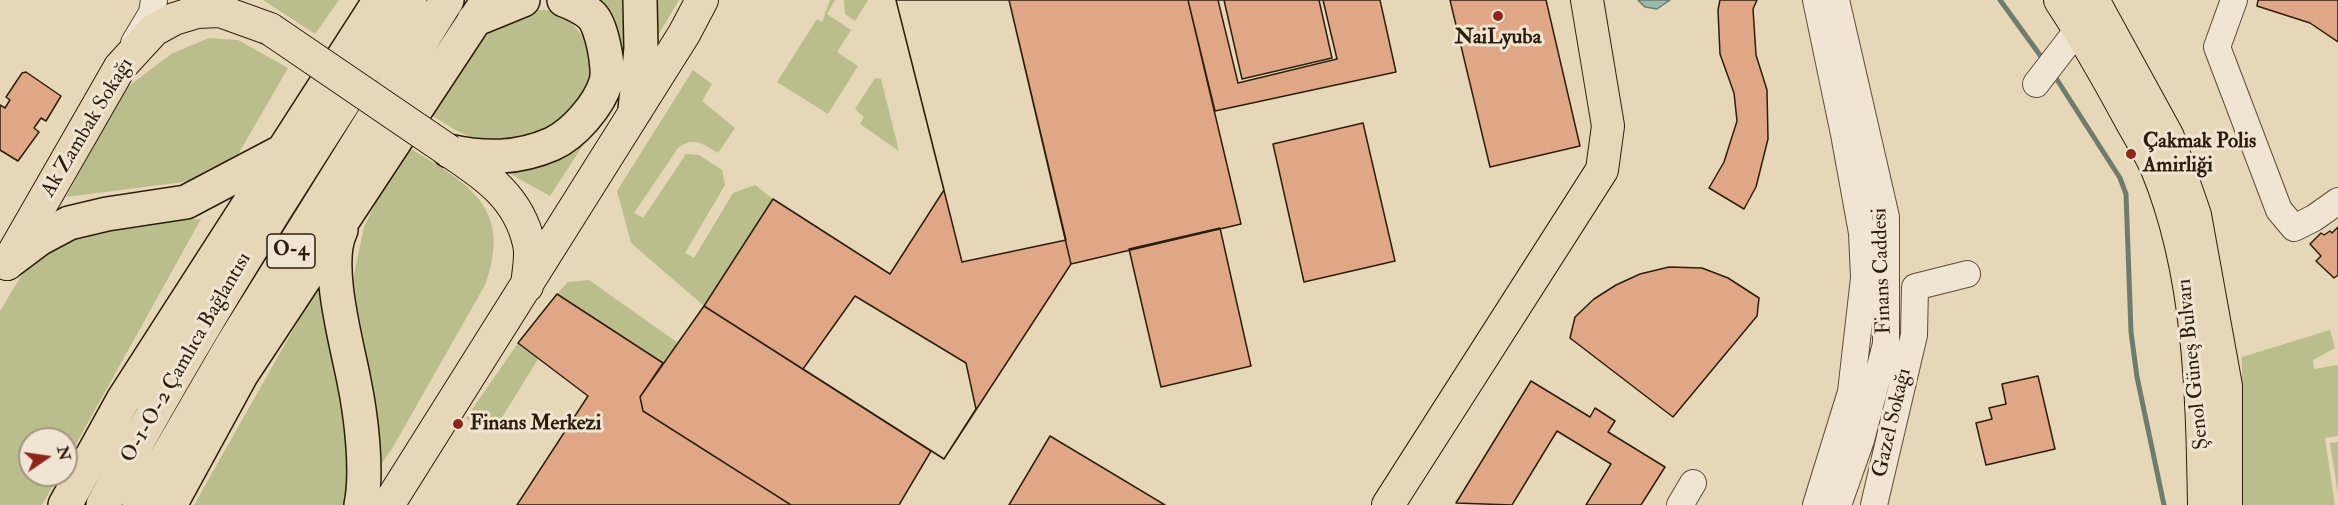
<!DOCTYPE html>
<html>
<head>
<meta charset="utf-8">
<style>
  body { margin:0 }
  #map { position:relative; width:2338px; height:505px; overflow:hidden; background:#e7d7b9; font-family:"IM FELL Double Pica",serif }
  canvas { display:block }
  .north { position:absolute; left:18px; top:427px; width:60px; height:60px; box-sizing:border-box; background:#efe5d2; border:2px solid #a19583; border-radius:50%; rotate:77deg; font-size:16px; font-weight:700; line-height:24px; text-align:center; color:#2d1e0c }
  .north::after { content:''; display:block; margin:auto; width:21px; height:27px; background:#8f2418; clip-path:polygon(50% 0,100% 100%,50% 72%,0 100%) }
</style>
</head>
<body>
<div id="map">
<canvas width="2338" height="505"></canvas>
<div class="north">N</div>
</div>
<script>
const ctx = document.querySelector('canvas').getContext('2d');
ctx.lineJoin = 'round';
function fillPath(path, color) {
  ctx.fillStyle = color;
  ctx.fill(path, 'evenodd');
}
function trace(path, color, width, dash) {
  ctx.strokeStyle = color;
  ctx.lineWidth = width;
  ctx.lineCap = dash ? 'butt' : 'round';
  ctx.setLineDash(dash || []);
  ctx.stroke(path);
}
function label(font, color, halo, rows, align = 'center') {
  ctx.font = font + ' "IM FELL Double Pica",serif';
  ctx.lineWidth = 6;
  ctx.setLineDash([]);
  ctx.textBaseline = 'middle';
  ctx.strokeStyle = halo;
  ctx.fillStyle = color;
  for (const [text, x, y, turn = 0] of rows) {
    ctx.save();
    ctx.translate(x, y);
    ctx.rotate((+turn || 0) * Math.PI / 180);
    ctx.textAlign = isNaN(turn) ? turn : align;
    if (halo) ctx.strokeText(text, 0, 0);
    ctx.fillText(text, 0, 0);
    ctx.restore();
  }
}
fillPath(new Path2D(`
  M263,0H339L315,34Z
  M592,0H624V65L615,34Z
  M652,0H679L653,44Z
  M830,0H835L827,14L851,30L837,52L858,66L828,114L777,82L817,19L822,22Z
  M844,0H868L855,21L845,14Z
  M530,10C538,10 550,9 557,13C582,27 601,57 589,86C573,125 519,154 478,140C461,135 444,122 429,114L479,36Z
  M209,38L238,40L288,68L236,158L199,180L66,197L125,89L171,54Z
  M693,70L712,84L702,101L735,128L718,153C704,144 693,136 678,148L634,213L643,218L686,154L699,155L722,170L725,185L685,253L694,258L733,193L755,185L773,199L704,306L631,243L617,191Z
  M875,78L881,79L899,151L860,124L864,117L855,109Z
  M589,136L550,196L505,171Z
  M404,145C464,181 515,205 485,285L393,447L373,476L352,284L364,227Z
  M201,219L66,462V439H30V475H59L42,505H0V311L24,271L60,236L125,223Z
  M323,277L352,481L350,505H194Z
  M589,280L678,343L663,363L557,294L568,282Z
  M2330,330L2335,348L2313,360L2314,369L2338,365V436L2325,438L2335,505H2241L2242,357Z
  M518,343L538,359L493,432L478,427L466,418Z
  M2338,442V495L2330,443Z`), '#babd8c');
const water = new Path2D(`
  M1638,0H1670L1657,9L1645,7Z`);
fillPath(water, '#97baae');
trace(water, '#6d7c6d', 1.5);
trace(new Path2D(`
  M2000,0L2045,62
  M2054,75L2120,178L2126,194L2131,332L2137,377L2164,505`), '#6d7c6d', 5);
const building = new Path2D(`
  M896,0H1009L1066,240L962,262Z
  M896,0H1009L1071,264L944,459L704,306L773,199L890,274L944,190Z
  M1009,0H1188L1241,224L1071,264Z
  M1188,0H1380L1396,72L1215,111Z
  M1218,0H1323L1337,59L1238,83Z
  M1224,0H1319L1332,58L1242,79Z
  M1450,0H1546L1580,146L1490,167Z
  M1720,0H1757L1753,9L1756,55L1767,90L1768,139L1756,187L1744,209L1709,188L1724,162L1737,121L1734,93L1720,54L1718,10Z
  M2258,0H2338V42L2310,23L2257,6Z
  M26,72L61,96L46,121L41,118L34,128L39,132L18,161L0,150V105L5,108L10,100L6,97L22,73Z
  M1363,123L1395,261L1304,282L1273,144Z
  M2338,227V275L2334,278L2316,261L2321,256L2310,244L2321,233L2324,235L2330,231L2332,233Z
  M1220,228L1251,366L1161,387L1129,249Z
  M1669,267L1702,268L1728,278L1759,298L1757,316L1673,417L1570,338L1575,317L1594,299L1616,285L1640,274Z
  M557,294L663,363L640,397L643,411L791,505H517L588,396L518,343Z
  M855,296L966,363L976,409L944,459L803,369Z
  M704,306L931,451L899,505H791L643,411L640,397Z
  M2038,376L2055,449L1986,465L1976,423L1992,419L1989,408L2006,404L2002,384Z
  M1531,381L1590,417L1595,408L1615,421L1608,432L1665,467L1641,505H1586L1611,464L1557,431L1512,505L1456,503Z
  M1050,436L1165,505H1009Z`);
fillPath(building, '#e0a787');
trace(building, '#2d1e0c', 1.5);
const minor = new Path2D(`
  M1816,0L1844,134L1862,233L1864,278L1851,392L1816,505
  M1836,0L1886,217V344L1861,440L1838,505
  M2234,0L2217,47L2279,210L2294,228L2314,218L2338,201
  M134,43L152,13L154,0
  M2036,84L2079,28
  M1680,505L1693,483
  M1874,505L1914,335L1915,287L1967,274`);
const major = new Path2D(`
  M2060,0C2086,39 2109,80 2131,121C2140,137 2150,153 2157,169C2200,274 2202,394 2204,505
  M2093,0L2168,137L2195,215L2226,386V505
  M449,151C485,175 519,197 529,244C532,256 528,273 527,286
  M7,264L120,67L154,30L174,19L197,12L220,11L270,29
  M388,505L684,34L702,0
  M1388,505L1602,170L1608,126L1587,0`);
const highway = new Path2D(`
  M474,20L523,0
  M635,110L641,48L640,0
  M449,151C485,159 518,159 552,144C574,134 599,105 606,82C610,69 602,26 592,16C586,10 573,3 564,0
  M341,230C324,264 347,344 354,381C361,415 368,471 361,505
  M7,263L39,239L69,223L107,214L186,202L277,154
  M65,505L123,400L380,0
  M103,505C196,331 302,165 410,0
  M139,505L232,345L447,0
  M170,505L241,375L488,0`);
trace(minor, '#5c4c37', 28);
trace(major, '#2d1e0c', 34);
trace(highway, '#2d1e0c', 36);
trace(minor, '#efe5d2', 26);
trace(major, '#e7d7b9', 32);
trace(highway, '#e7d7b9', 33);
const majorBridge = new Path2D(`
  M270,29L449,151`);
trace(majorBridge, '#2d1e0c', 34, []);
trace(majorBridge, '#e7d7b9', 32);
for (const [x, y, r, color] of [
  [1498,16,6,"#8f2418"],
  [2131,154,6,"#8f2418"],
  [458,424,6,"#8f2418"]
]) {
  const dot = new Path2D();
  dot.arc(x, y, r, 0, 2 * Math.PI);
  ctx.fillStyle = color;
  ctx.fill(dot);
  trace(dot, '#efe5d2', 2);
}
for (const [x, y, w] of [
  [291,251,48]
]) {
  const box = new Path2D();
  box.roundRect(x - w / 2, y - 17, w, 34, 4.5);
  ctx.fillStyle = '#efe5d2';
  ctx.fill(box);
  trace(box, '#2d1e0c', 1.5);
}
label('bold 20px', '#2d1e0c', null, [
  ["O-4",291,251]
]);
label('bold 21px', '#2d1e0c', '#efe5d2', [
  ["NaiLyuba",1498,38,"center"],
  ["Çakmak Polis",2143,142],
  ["Amirliği",2143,166],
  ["Finans Merkezi",470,424]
], 'left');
label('21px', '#2d1e0c', '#efe5d2', [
  ["Ak Zambak Sokağı",88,128,-59],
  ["Finans Caddesi",1883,271,-92],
  ["O-1-O-2 Çamlıca Bağlantısı",187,358,-60],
  ["Şenol Güneş Bulvarı",2194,364,-96],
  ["Gazel Sokağı",1893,423,-77]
]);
</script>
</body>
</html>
